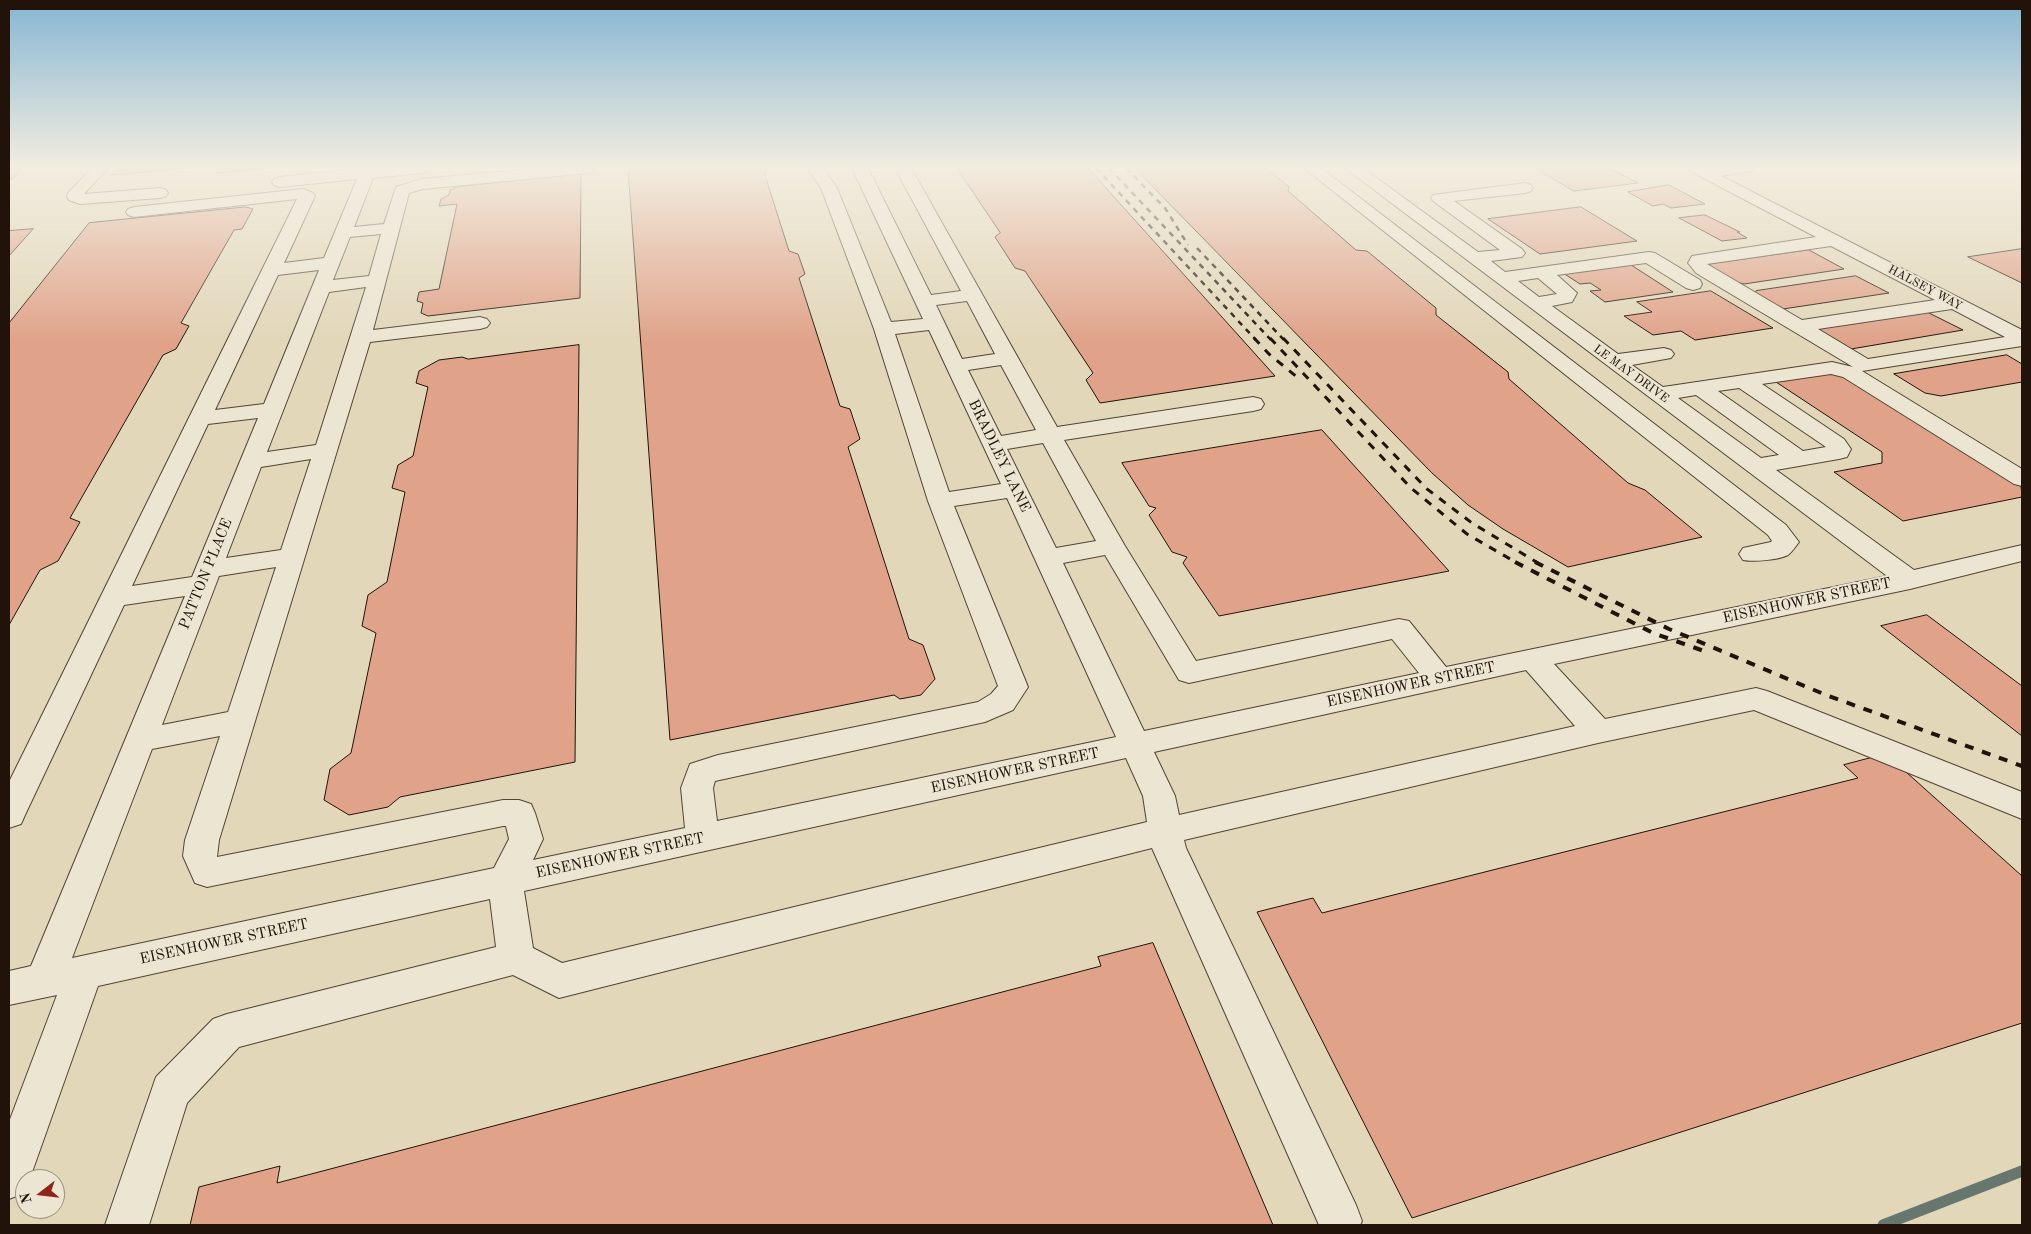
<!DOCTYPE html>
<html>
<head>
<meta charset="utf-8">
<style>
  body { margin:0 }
  #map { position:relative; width:2031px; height:1234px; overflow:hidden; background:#e2d7b9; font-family:"Old Standard TT",serif }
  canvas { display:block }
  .frame { position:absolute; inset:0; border:10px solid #211309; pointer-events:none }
  .north { position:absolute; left:15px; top:1169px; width:50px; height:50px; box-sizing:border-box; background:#ece5d2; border:1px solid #9b9182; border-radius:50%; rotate:254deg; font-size:14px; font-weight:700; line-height:20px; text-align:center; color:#211309 }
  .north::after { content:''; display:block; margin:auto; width:18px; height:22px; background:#8f2418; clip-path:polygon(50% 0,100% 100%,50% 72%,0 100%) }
</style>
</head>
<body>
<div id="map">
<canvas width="2031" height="1234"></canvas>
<div class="frame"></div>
<div class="north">N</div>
</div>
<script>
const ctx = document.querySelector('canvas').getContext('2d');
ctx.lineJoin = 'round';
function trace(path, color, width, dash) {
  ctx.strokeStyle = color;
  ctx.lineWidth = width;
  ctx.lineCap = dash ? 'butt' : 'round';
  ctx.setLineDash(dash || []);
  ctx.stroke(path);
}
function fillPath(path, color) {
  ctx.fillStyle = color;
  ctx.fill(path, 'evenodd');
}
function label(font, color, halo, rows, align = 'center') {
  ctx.font = font + ' "Old Standard TT",serif';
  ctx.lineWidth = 4;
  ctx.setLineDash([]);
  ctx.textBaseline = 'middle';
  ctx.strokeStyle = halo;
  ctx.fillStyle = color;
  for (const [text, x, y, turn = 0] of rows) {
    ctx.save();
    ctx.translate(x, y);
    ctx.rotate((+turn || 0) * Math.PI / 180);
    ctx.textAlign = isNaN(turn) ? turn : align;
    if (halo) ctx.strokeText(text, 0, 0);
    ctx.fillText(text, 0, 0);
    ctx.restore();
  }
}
trace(new Path2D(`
  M1883,1225L2022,1171`), '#67776f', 11);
const building = new Path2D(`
  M9,168H23L12,179H9Z
  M118,168H189L112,175Z
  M220,168H270L217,173Z
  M648,168H770L764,172L789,251L798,254L805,274L799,278L840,406L850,409L860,439L848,447L909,639L923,645L935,679L921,695L900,699L894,695L670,740L628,170Z
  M957,168H1088L1275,376L1100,403L1086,380L1093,373L1025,271L1015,268L995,237L1000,233Z
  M1135,168H1266L1289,187L1288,191L1356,250L1367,251L1436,308V315L1508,372L1509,379L1628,483L1645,490L1702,537L1568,567L1503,529L1468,505L1432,473Z
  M1535,168H1609L1638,183L1574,191Z
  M581,174L580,298L428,316L421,313L423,303L417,301L419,292L439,289L457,204L439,206L441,199L449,195L450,190L456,187Z
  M1669,185L1705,204L1671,208L1663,204L1653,206L1628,192Z
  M246,207L253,209L242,229L234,230L181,323L189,326L176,349L163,355L70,518L80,522L58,561L40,570L9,625V323L89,223Z
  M1581,207L1637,241L1540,254L1488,219Z
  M1705,215L1740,232H1737L1747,238L1722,241L1679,218Z
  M33,229L9,256V231Z
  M2022,249V283L1968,257Z
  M1809,250L1844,269L1744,284L1736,282L1710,267V264Z
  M1628,263L1673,292L1605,302L1590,291L1601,290L1590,283L1580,284L1563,273Z
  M1856,276L1889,293L1783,309L1755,294L1756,291Z
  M1711,291L1773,328L1695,340L1681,331L1653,335L1624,316L1652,312L1637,302Z
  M1927,312L1963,330L1851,349L1818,329Z
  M579,345L575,762L400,797L388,807L349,815L324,800L330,769L351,753L376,633L362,626L368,595L387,582L405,492L392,488L398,465L413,456L428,387L416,383L419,371L439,360L462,357L468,359Z
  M2007,355L2022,364V382L1941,396L1925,393L1894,374Z
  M1837,372L2021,486L2022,497L1903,521L1834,472L1882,463V452L1776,382Z
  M1322,430L1449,571L1219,616L1183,563L1187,557L1172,552L1149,515L1156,508L1149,506L1122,463Z
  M1927,615L2022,686V736L1881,626Z
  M1886,754L2022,876V1023L1412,1218L1257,912L1313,898L1322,913L1858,778L1844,765Z
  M1153,943L1273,1225H190L199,1187L280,1166L277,1183L1101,966L1098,957Z`);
fillPath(building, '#e0a38a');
trace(building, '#211309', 1);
const minor = new Path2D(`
  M92,168H108L84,194L160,188L166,190L168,193L166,196L160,198L80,204L69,200L67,197L68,193Z
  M361,168H431L428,171L423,173L373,178L354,227L384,224L396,187L421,179L542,168H596L593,171L588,173L423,189L409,193L373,330L480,317L487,319L490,323L487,327L480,329L370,342L219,840L217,857L503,800H519L531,804L535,813L543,839L533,860L685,828L681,788L690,764L718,755L978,702L991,694L998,686L928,501L874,329L821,188L807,168H823L837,188L891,322L923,319L852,168H868L931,295L961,291L895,168H911L1057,427L1253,397L1261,399L1264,404L1261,409L1253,411L1064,440L1125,546L1196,661L1399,619L1409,621L1446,667L1887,576L1345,168H1363L1478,252L1500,250L1433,201L1431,198L1433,195L1525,183L1531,185L1533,188L1531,191L1525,193L1454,201L1522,249L1525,253L1522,257L1491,261L1505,272L1649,252L1655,253L1700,280L1702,284L1700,288L1693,290L1686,288L1646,263L1557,275L1577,293L1572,302L1552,306L1618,354L1664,348L1671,350L1674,354L1671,358L1632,365L1663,387L1832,362L1853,367L1696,273L1688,263L1692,256L1698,255L1816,237L1690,171L1687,168H1754L1751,171L1721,176L2022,330V346L1862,371L2022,469V486L2014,484L1843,377L1831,374L1762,384L1844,439L1851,449L1847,457L1839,459L1776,470L1914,570L2022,545V561L1910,589L1554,664L1605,719L1756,688L1767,691L2022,792V819L1754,710L1598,743L1184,840L1186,848L1356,1205L1362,1221L1360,1225H1319L1152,848L559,998L513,975L239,1047L187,1103L149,1225H105L156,1077L213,1019L227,1014L496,947L490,899L98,986L30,1178L25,1179L24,1193L9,1199V1122L57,995L9,1005V971L31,966L185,596L124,605L25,815L21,824L9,828V782L297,199L134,217L128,215L126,212L128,209L134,207L303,189L313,193L315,196L284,263L324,258L357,179L280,187L274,185L272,182L274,179L280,177ZM381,234L369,276L333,280L350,237ZM1831,246L1935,300L1802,320L1707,264ZM319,270L264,404L215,410L278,275ZM1538,278L1557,294L1539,297L1518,281ZM366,287L316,445L267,452L329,292ZM967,301L995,354L962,359L936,305ZM1952,309L2005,337L1868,359L1818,329ZM929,330L1001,484L949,492L895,334ZM1001,365L1036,430L1001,436L968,370ZM1739,388L1826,447L1803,451L1718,391ZM1696,395L1779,455L1761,458L1678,398ZM258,418L192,577L132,586L208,424ZM1043,443L1096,541L1056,548L1007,449ZM311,459L281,550L226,558L261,467ZM1007,498L1116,737L717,821L713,788L715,781L985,722L1013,710L1028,687L954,506ZM1105,555L1179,680L1189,683L1392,639L1419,673L1144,731L1063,563ZM276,567L228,712L162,725L219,576ZM1526,670L1575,726L1179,815L1175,796L1154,752ZM220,736L185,840L183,856L195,883L207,887L503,826H506L509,839L494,868L72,958L152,749ZM1126,758L1143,796L1147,822L562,963L533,948L524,891Z
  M1304,168H1321L1786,525L1799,542C1796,546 1792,552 1788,555C1778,560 1753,562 1743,560L1739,554L1743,548L1771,542L1772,541L1768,535Z`);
trace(minor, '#514435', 2);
fillPath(minor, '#ece5d2');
trace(new Path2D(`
  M1096,168L1256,340
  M1109,168L1271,340
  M1126,168L1165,208L1188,245
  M1197,248L1284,340`), '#211309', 2.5, [5.5, 5.5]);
trace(new Path2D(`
  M1254,338L1269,354L1297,377
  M1270,338L1411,488L1467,534L1517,563
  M1283,338L1427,489L1472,523L1538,563`), '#211309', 3, [8, 8]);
trace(new Path2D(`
  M1515,562L1653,633L1704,651
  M1535,562L1669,629L1826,695L2022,766`), '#211309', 4, [9, 9]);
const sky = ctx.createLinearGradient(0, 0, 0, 341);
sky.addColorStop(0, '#87b6d3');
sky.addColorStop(0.49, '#f2ede0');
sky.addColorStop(1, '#f2ede000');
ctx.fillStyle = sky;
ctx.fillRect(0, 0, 2031, 341);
label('12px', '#211309', '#ece5d2', [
  ["HALSEY WAY",1925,288,28],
  ["LE MAY DRIVE",1631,374,36]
]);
label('15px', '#211309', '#ece5d2', [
  ["BRADLEY LANE",999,456,64],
  ["PATTON PLACE",206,574,-68],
  ["EISENHOWER STREET",1807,601,-12],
  ["EISENHOWER STREET",1411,685,-12],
  ["EISENHOWER STREET",1015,771,-12],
  ["EISENHOWER STREET",620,856,-12],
  ["EISENHOWER STREET",224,942,-12]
]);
</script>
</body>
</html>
